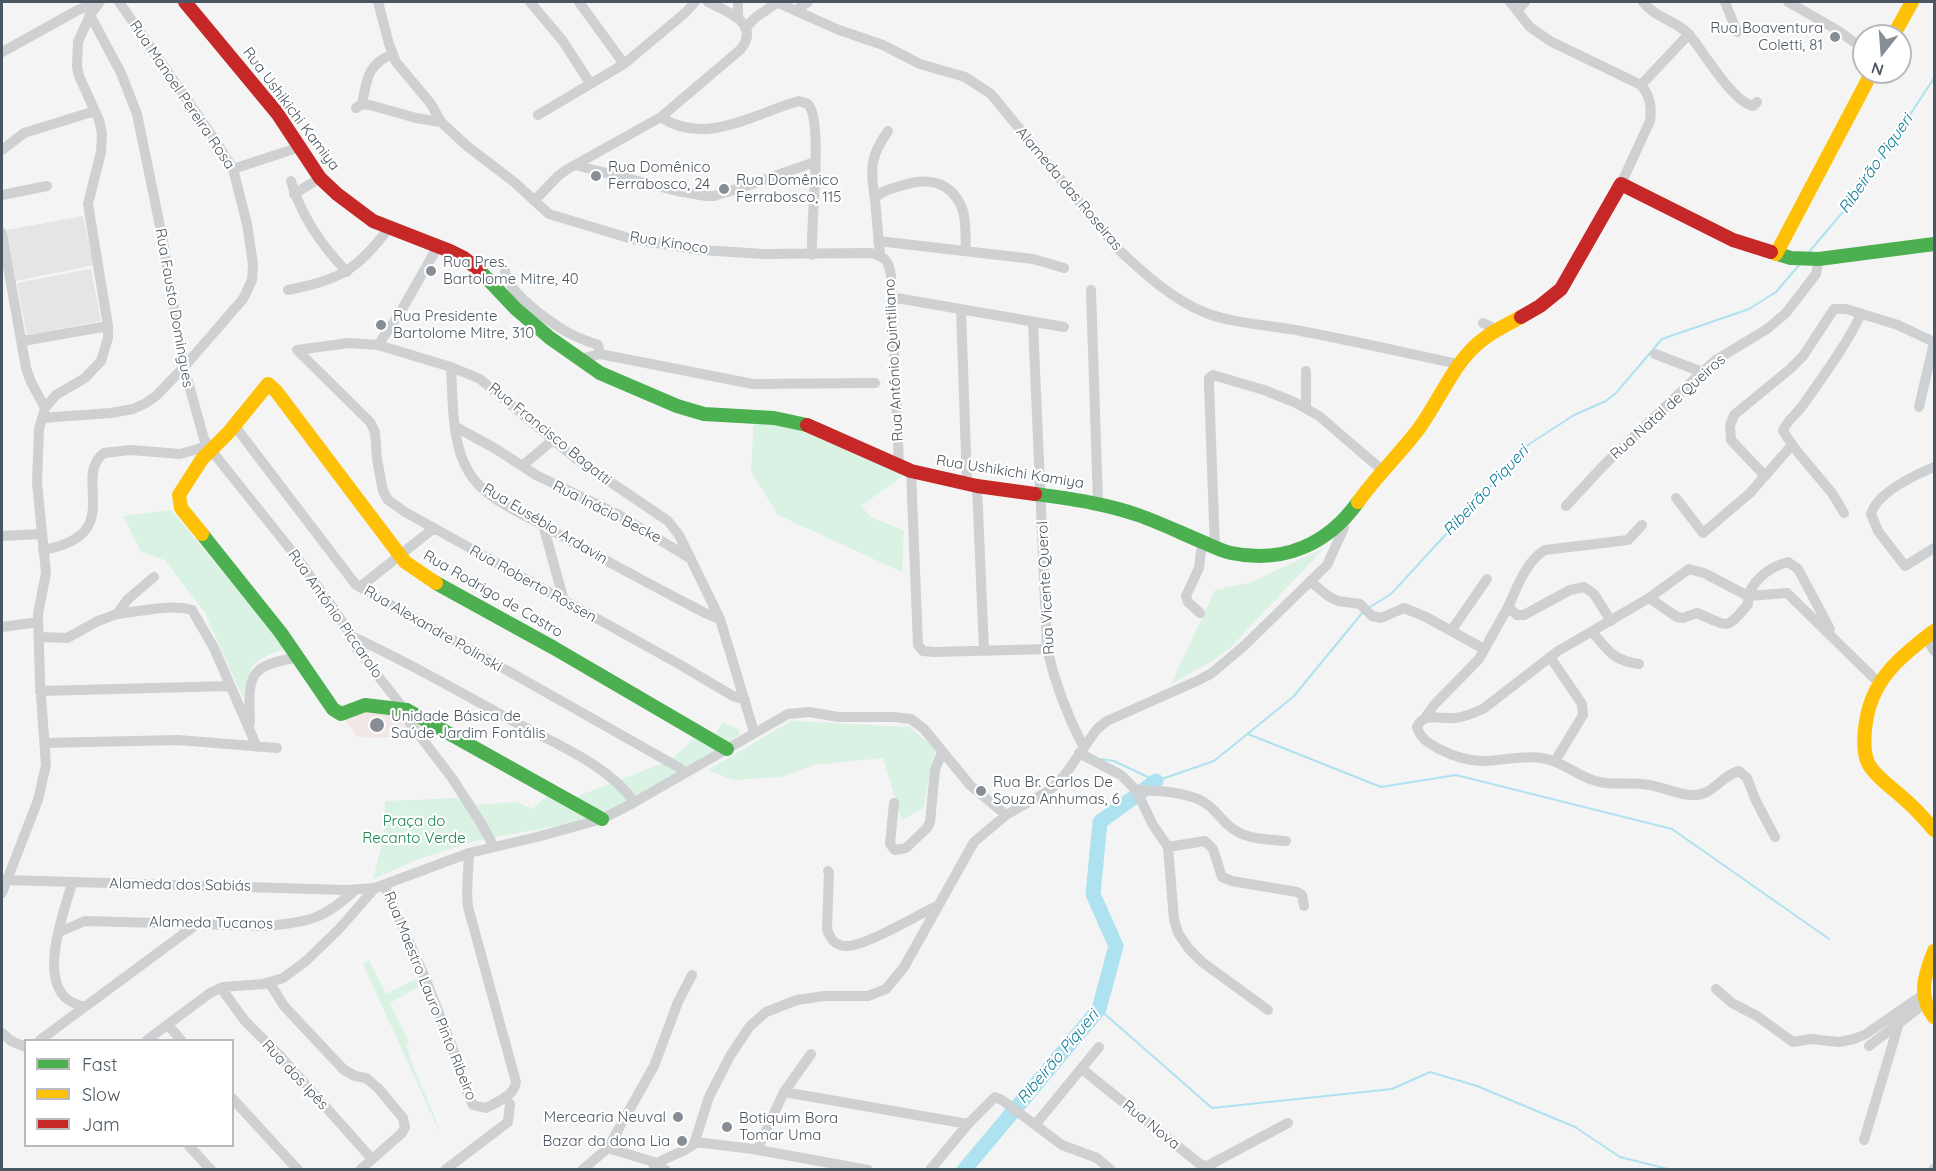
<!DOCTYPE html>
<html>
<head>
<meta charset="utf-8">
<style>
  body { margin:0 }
  #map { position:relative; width:1936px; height:1171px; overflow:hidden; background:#f4f4f4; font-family:Quicksand,sans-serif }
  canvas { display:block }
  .frame { position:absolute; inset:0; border:3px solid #4a5661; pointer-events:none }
  .legend { position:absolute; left:24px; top:1039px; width:210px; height:108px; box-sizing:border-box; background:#fff; border:2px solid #b7bbc0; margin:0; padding:8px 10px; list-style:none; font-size:18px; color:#4a5661 }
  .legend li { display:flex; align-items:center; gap:12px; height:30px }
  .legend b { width:30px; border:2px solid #b7bbc0 }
  .north { position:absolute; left:1852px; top:24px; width:60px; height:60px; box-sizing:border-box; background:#fff; border:2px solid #b7bbc0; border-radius:50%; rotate:197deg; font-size:16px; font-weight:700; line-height:24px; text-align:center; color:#4a5661 }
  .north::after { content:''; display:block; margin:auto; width:21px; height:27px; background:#868d94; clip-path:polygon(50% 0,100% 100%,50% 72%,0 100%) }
</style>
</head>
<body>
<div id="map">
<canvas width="1936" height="1171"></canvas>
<div class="frame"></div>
<ul class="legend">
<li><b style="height:8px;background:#4caf50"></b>Fast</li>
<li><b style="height:8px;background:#ffc107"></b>Slow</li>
<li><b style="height:8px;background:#c62828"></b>Jam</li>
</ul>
<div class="north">N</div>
</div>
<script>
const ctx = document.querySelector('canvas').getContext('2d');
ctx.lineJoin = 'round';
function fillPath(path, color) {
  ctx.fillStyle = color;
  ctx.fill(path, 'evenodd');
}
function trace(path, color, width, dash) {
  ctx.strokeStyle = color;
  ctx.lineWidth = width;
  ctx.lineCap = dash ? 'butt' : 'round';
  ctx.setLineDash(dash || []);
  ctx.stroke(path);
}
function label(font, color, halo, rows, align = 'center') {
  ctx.font = font + ' Quicksand,sans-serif';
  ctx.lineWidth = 4.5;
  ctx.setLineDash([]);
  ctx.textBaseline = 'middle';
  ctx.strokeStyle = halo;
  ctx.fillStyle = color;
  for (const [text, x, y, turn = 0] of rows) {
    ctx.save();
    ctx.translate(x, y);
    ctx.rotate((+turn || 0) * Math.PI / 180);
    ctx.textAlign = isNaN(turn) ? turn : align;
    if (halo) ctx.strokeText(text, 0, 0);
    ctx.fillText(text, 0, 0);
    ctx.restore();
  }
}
fillPath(new Path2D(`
  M83,216L94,265L16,281L7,230Z
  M91,269L101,321L27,335L17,283Z`), '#e6e5e6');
fillPath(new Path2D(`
  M391,709L410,730L384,738L358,737L345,719L357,711Z`), '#f1e7e6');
fillPath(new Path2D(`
  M754,417L808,430L904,475L861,506L872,518L904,530L902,572L778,515L751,472Z
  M171,510L286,649C252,660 249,663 243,698L205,613L165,560L141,552L123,516Z
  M1324,548L1230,648L1212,661L1171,684L1215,590L1252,582Z
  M791,721L909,727L936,749L929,777L924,808L902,820L883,758L814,765L781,777L733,780L708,770Z
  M723,722L739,730L740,735L599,818L475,841L419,859L373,879L384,835L385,801L460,798L480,821L476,805L517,802L532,809L549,794L570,799L669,761L686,747L697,734H715Z
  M369,960L386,994L416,979L420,986L390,1003L409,1043L406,1045L413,1066L438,1125L439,1131L363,964Z`), '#d9f2e3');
trace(new Path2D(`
  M1809,252L1858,194L1934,78
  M1370,607L1391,594L1528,445L1574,415L1606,401L1616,393L1662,339L1749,309L1776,292L1800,264
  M1248,734L1381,787L1456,775L1672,829L1829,939
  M1101,759L1114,761L1156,781L1214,761L1293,697L1363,612
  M1099,1009L1212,1108L1392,1089L1430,1072L1477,1086L1575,1127L1620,1157L1672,1170`), '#aee2f0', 2);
trace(new Path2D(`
  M964,1170L1099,1009L1116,946L1093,894L1100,822L1156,781`), '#aee2f0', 15);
trace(new Path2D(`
  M378,2L389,44L396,62L431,104L441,122L467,146L514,182L549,214L632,239L701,250L764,254L871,253C886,257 889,261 891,276L899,466
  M530,2L562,40L590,83
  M579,2L624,64
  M776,2L839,30L883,45L920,64L965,77L991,94L1117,248C1142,272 1173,300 1206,313C1235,324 1270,325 1301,331C1354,341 1406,353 1459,364
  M1510,2L1530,27L1550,41L1641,85C1650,96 1652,106 1650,121L1621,184
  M1643,2C1656,19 1679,21 1691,37C1705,54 1733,102 1753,106L1757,102
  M1725,2L1737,32
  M1788,2L1837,30L1864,49
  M796,10L808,2
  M1517,11L1525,2
  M90,15L121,73L137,114L162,236L184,367L204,439L211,450L295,555L333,608L351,635L356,648L400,704L410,723L452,778L481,823L494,847
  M738,17V2
  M745,28L756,17L778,2
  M2,52L78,10L99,2
  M1641,85L1689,34
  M362,104C367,79 367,65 392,54
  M356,108L362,104L370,105L416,118L441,122
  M538,115L624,64L685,13L695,2
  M661,117C705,147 755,113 799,101L808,104C824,122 810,225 812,255
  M2,150L24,133L95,111
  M575,165L677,191L706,196H714L746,186L815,162
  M233,169L300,147
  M291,181C301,216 322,246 347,272
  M294,194L320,178
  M2,195L47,186
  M875,199C870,169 870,156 888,131
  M534,201L558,176L566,170L661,117L741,49C761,23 726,11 708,2
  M2,233L26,368L31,382L45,408
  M878,241L1033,259L1064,268
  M880,255L875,199C881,190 894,188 904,185C929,177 951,182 962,208C967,221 965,237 966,250
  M505,271C508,293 548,321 567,332C577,338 588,341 598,345L600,354
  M288,290C341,279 356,271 389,228
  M1091,290L1098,503
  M891,297L1064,327
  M961,309L967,484
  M1033,323L1047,649C1055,683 1067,715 1083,746
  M1483,323L1496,329
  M23,341L108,326
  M378,345L400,313L438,246
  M297,350L349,343L378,345L451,367L480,379L575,458L668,521L679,535L720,619L754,732
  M297,350L370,422L375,432L377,459L383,491L388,500L405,512L677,663L733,696L745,700
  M1655,354L1702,372
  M580,359L600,354L753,384L875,383
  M451,367C453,401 451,445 470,474C486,499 519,512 544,526C597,556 651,585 705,613L720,619
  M1306,371V408
  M42,418L111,413L133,409L146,403L156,396L184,367L243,299L252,280L253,264L247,224L233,169L213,137L119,2
  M234,425L356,585L678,767L685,773
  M456,427L496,449L536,475L619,515L691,559
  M522,466L553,440
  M1934,467C1915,475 1877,492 1871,514L1878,531L1905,566L1934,548
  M911,471L918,645L923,651L934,652L1047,649
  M1765,476L1731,440L1730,426L1734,415L1790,369L1803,356L1834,309H1846L1898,325L1934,342L1919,407
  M977,486L984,651
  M1676,498L1703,533L1750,493L1792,445
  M1566,506L1604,465L1702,372L1716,360L1767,329L1786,313L1816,274L1819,259
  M1844,513L1832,493L1796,450L1783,431C1786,421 1797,414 1803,405C1823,376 1846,346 1861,314
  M543,525L564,601
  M2,536L42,534
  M1215,548L1209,386V378L1213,375L1264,390L1294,402L1319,416L1382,470
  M43,550C128,535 71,478 104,453L130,450L180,454L208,446
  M1310,581L1328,596L1338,601L1360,604L1372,616L1381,618L1404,608L1426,617L1484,649
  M360,587L434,528
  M1649,598L1677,617L1683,618L1697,613C1729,626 1725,632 1748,604C1747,583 1769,567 1788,562L1798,569L1830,629
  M1508,607C1517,588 1526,561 1545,550L1628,540L1642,525
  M1200,613L1188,602L1186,596L1199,568L1202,543
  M117,614C137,612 174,603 192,610L214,648L257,747
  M2,627L38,622
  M1451,631L1487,579
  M1592,632C1609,651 1612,660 1639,664
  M351,636C407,661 459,692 513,721C553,743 608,764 634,802
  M39,637L67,638L98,621L117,614L128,599L154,577
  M1926,638L1934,651
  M1550,657L1582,704L1583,715L1555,761
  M40,691L230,686
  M1425,718L1434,705L1479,659L1508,607L1517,615H1524L1570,590L1584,587L1594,594L1611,621
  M250,723C248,674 248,666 299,657
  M45,743L178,740L277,748
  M1079,753L1121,775L1136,790L1153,825L1168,847L1174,919L1178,933L1189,949L1202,962L1268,1010
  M1136,790C1157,791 1180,791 1200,800C1213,806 1218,816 1228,825C1244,840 1266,839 1286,841
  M894,803L890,844L895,850L906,848L927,828L930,822L935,770L942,752
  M1775,837L1756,801L1747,778L1739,771C1721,775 1713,797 1691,795C1675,794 1659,785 1642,784C1627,782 1611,786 1596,781C1577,776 1562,761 1542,758C1521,755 1502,761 1482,761C1466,761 1453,756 1439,749C1428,743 1420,738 1417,727C1424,711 1442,720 1455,718C1465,717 1474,713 1483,709L1558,651L1649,598L1689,569L1704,573L1748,596L1787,593L1879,683
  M1168,847L1205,841L1213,849L1222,877L1232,881L1297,892L1302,895L1304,906
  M828,871L829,873L827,929C830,939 835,946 847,946C866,946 917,915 937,906
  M6,880L346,890L375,888
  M72,883C64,912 39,976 67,999C72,1003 78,1005 84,1007
  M384,885L426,980L453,1049L468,1095L473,1105L486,1108C497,1102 515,1095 516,1082L468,907L467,891L469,853
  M2,893L38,800L46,765L40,682L38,614L46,573L37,483L39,429L45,408L56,395L85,378L101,361L108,338V326L88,204L101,152L102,133L99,120L79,76L77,67L78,42L90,15L100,2
  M59,932L85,921L267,926C309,922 324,919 355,890
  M269,982L284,1006L344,1070L355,1076L366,1078L378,1088L403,1118L405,1127L402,1133L360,1170
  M221,988L245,1021L281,1057L372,1159
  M1716,989L1732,1003L1757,1016L1793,1042L1811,1039L1839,1042L1854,1039L1866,1034L1924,994
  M168,1025L181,1040
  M2,1033L11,1041L26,1047
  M40,1040L197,924
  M147,1040L210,993L223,987L263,984L283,978L306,961L339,929L375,888L469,853L537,837L602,819L633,803L788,714L809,712L838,717H893L911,719L924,729L970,785L1006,815
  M1869,1046L1924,1004
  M1082,1069L1201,1165L1207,1166L1213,1163L1288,1123
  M784,1092L968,1124
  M232,1098L298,1170
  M1035,1125L1099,1047
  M1864,1140L1899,1023
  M695,1142L753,1149L868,1170
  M189,1146L211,1170
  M608,1148L657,1163
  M757,1150L784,1092L811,1054
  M654,1167C661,1157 683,1154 694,1144L709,1097L730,1056L750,1026L766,1012L797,1000L824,996H868L886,989L904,967L974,842L1006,815L1050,790L1064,776L1097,729L1107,721L1199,680L1212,673L1245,645L1327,565L1344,528L1343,520
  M654,1167L666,1170
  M445,1170L508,1122L510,1104
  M582,1170L608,1148L613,1139L654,1066L678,1002L692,975
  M930,1170L968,1124L995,1097L1002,1100L1062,1145L1097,1158L1111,1170
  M1933,1170L1934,1169`), '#ced0d2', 10);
trace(new Path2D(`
  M1771,252L1791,258L1819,259L1934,244
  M479,270L516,309L550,338L600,373L677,406L704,414L774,418L807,425
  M1035,494C1070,499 1104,503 1138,515C1161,523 1183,534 1205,543C1214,547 1222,551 1231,553C1284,564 1328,544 1358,502
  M202,534L281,633L333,709L341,714L365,705L407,710L602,819
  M436,583L554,648L727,749`), '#4caf50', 14);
trace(new Path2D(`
  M1893,36L1912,2
  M1776,254L1872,72
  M1358,502C1377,475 1401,453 1420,427C1438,402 1450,372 1471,350C1485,335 1504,326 1521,317
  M202,534L181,508L179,495L202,459L229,432L268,384L276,391L405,562L436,583
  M1934,631C1898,659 1870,680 1865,729C1864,740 1863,754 1869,765C1877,778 1891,787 1902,797C1914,807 1924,818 1934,830
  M1934,951C1925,974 1917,996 1934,1017`), '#ffc107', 14);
trace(new Path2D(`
  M185,2L277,113L320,178L337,194L373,221L450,251L464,258L479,270
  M1521,317L1540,306L1561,289L1621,184L1733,240L1771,252
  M807,425L911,471L977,486L1035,494`), '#c62828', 14);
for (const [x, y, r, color] of [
  [1835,37,6,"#868d94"],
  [596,176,6,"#868d94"],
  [724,189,6,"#868d94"],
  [431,271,6,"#868d94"],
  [381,325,6,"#868d94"],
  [377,725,8,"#868d94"],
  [981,791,6,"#868d94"],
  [678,1117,6,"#868d94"],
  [727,1127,6,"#868d94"],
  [682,1141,6,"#868d94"]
]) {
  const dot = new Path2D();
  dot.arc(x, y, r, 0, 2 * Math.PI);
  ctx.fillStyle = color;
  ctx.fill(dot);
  trace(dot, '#fff', 2);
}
label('15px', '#4a5661', '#fff', [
  ["Rua Boaventura",1823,28,"right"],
  ["Coletti, 81",1823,45,"right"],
  ["Rua Domênico",608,167],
  ["Ferrabosco, 24",608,184],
  ["Rua Domênico",736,180],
  ["Ferrabosco, 115",736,197],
  ["Rua Pres.",443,262],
  ["Bartolome Mitre, 40",443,279],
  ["Rua Presidente",393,316],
  ["Bartolome Mitre, 310",393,333],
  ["Unidade Básica de",391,716],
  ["Saúde Jardim Fontális",391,733],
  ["Rua Br. Carlos De",993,782],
  ["Souza Anhumas, 6",993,799],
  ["Mercearia Neuval",666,1117,"right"],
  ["Botiquim Bora",739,1118],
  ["Tomar Uma",739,1135],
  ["Bazar da dona Lia",670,1141,"right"]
], 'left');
label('15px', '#4a5661', '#fff', [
  ["Rua Manoel Pereira Rosa",182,95,56],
  ["Rua Ushikichi Kamiya",291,109,53],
  ["Alameda das Roseiras",1069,189,50],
  ["Rua Kinoco",669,243,9],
  ["Rua Fausto Domingues",174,308,80],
  ["Rua Antônio Quintiliano",894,360,-93],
  ["Rua Natal de Queiros",1668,407,-42],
  ["Rua Francisco Bagatti",550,434,39],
  ["Rua Ushikichi Kamiya",1010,472,9],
  ["Rua Inácio Becke",607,512,27],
  ["Rua Eusébio Ardavin",545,524,31],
  ["Rua Roberto Rossen",533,584,29],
  ["Rua Vicente Querol",1046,588,-93],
  ["Rua Rodrigo de Castro",493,594,30],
  ["Rua Antônio Piccarolo",335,614,55],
  ["Rua Alexandre Polinski",433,629,30],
  ["Alameda dos Sabiás",180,885,1],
  ["Alameda Tucanos",211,923,1],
  ["Rua Maestro Lauro Pinto Ribeiro",430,996,68],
  ["Rua dos Ipês",295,1075,47],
  ["Rua Nova",1151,1125,39]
]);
label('15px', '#17864f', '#fff', [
  ["Praça do",414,821],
  ["Recanto Verde",414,838]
]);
label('italic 16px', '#0c7c9b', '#fff', [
  ["Ribeirão Piqueri",1876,164,-55],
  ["Ribeirão Piqueri",1486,491,-47],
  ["Ribeirão Piqueri",1058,1057,-50]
]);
</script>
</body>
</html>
